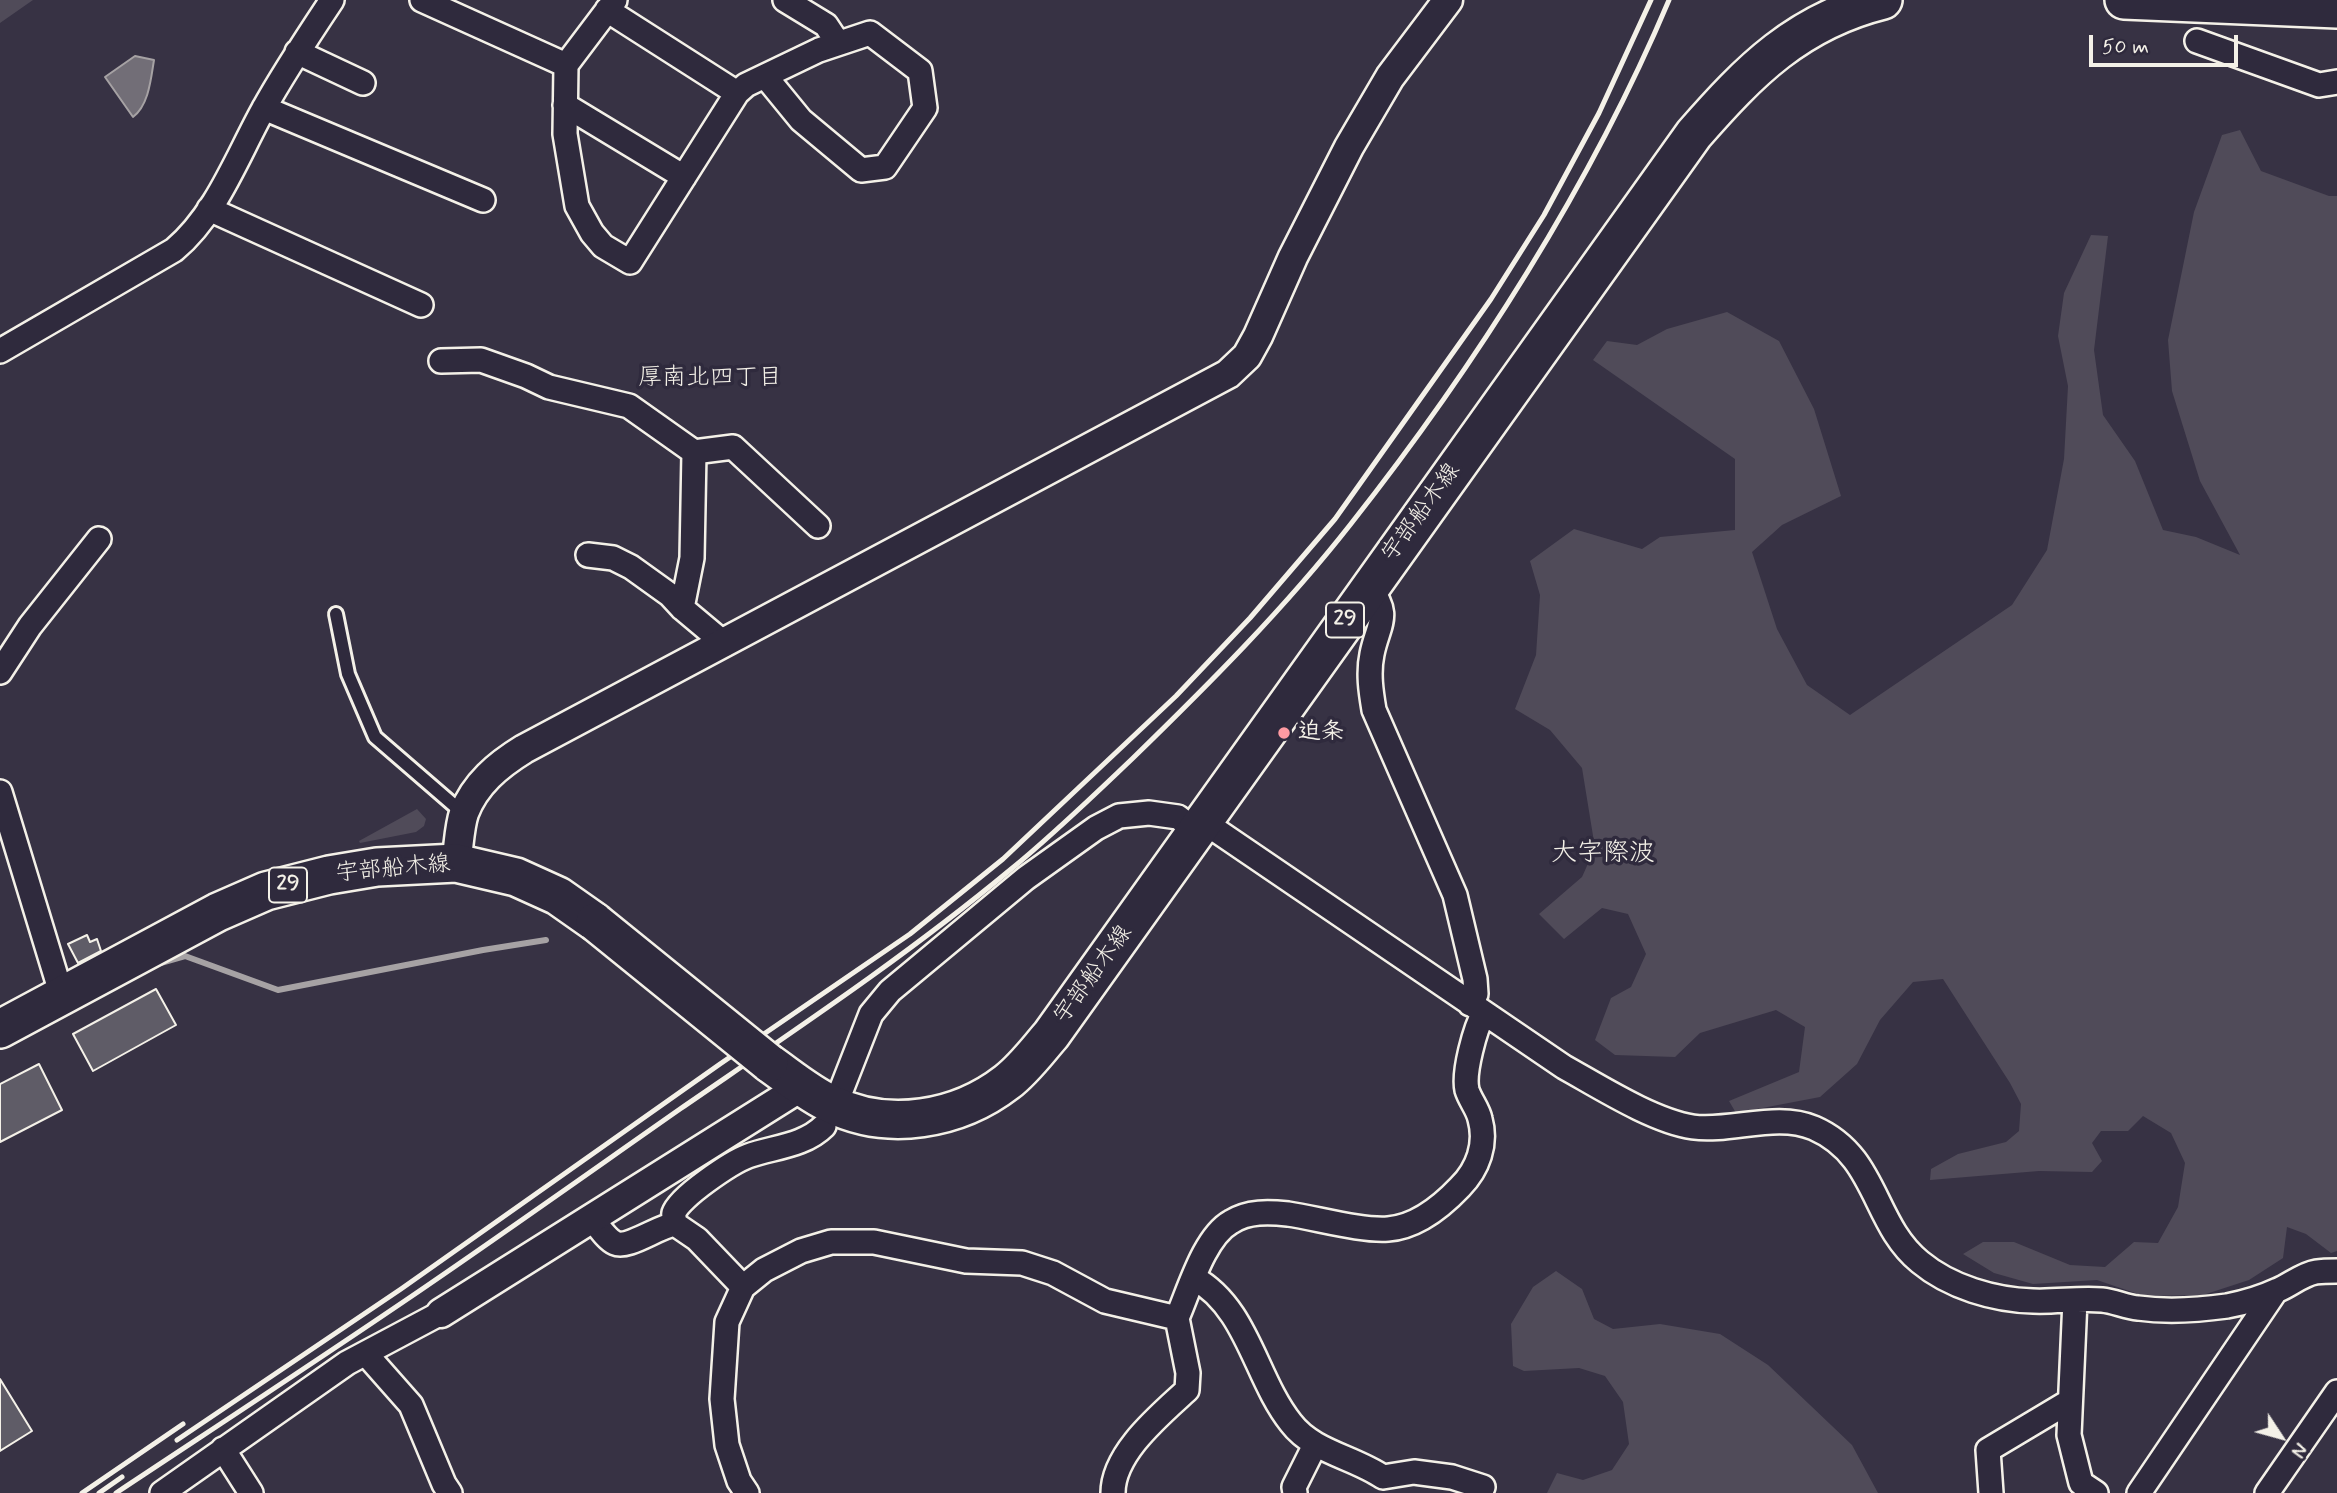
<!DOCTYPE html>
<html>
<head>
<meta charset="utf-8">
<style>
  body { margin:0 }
  #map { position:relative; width:2337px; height:1493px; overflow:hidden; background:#373244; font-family:Mynerve,sans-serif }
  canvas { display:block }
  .north { position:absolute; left:2246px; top:1402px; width:70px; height:70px; -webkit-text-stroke:5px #2f2a3d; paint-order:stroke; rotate:126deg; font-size:19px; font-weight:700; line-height:28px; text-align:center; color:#f4f1e8 }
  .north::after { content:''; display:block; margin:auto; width:24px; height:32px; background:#f4f1e8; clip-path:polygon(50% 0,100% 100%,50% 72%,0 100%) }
  .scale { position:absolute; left:2089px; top:35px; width:149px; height:32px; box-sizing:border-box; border:4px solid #f4f1e8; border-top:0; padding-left:9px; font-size:21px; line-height:24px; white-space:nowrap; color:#f4f1e8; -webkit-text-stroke:5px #2f2a3d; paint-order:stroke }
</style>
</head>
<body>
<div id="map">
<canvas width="2337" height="1493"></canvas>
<div class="north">N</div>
<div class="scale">50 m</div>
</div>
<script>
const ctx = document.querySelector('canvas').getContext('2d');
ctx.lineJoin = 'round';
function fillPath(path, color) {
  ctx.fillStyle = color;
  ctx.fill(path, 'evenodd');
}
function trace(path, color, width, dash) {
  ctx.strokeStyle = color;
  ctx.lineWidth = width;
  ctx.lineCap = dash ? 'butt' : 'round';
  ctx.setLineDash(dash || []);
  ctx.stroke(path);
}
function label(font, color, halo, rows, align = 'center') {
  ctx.font = font + ' Mynerve,"Klee One",sans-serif';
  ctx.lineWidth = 7;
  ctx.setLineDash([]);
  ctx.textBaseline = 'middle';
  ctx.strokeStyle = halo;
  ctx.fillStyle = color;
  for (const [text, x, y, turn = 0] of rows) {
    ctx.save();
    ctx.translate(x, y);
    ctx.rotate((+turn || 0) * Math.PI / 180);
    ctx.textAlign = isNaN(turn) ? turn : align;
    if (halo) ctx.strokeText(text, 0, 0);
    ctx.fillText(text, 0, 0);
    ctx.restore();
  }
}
fillPath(new Path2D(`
  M0,0H33L0,23Z
  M2240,130L2261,171L2329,196H2337V1251L2331,1253L2306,1234L2287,1227L2283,1258L2249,1280L2203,1295L2144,1296L2097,1280L2033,1284L1994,1273L1963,1254L1983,1242H2014L2070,1265L2105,1267L2134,1242L2158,1243L2178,1207L2185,1163L2171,1133L2143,1116L2128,1131H2101L2092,1143L2102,1161L2092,1172L2039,1171L1930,1180L1931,1169L1958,1154L2006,1142L2019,1131L2021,1104L2010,1083L1943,979L1913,982L1880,1020L1857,1064L1820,1097L1736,1113L1729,1101L1799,1072L1805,1027L1776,1010L1700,1033L1675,1057L1615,1055L1595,1040L1611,998L1631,987L1646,954L1628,914L1602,908L1564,939L1539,914L1582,877L1595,848L1582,768L1550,730L1515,709L1536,655L1540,595L1530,561L1574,529L1642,549L1660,537L1735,530V459L1593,360L1607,341L1637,345L1667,329L1727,312L1779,341L1814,409L1841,496L1782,525L1752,552L1777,629L1807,685L1850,715L2012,605L2047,550L2064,459L2068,386L2058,336L2064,293L2091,235L2108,236L2094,350L2103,415L2135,461L2163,530L2196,537L2240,555L2200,481L2172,391L2168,340L2194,212L2222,135Z
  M417,809L426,819L424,826L416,832L360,843L359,841Z
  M1556,1271L1582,1289L1594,1319L1613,1329L1660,1324L1720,1334L1768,1365L1852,1445L1878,1493H1547L1557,1473L1583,1480L1612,1470L1629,1444L1623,1402L1605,1376L1579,1368L1524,1371L1513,1366L1511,1324L1533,1287Z`), '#504b59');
const water = new Path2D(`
  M135,56L154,60C151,78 149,105 133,117L105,77Z`);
fillPath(water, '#726e77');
trace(water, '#a6a2a4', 2);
trace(new Path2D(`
  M157,964L185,956L278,990L483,950L546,940`), '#a6a2a4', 6);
const building = new Path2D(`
  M87,935L90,942L97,939L101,951L78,963L68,944Z
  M156,989L176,1025L93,1071L73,1034Z
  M39,1064L62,1110L0,1142V1084Z
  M0,1379L32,1431L0,1451Z`);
fillPath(building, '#5f5c67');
trace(building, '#f4f1e8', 2);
const service = new Path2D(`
  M336,614L348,674L375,737L464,814`);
const minor = new Path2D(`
  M422,0L566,65
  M615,0L566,65L565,134L577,206L592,233L603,246L630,262L737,93L746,85L819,50L870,33L920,71L925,108L885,167L861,170L801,120L765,76
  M785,0L826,25L838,43
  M607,10L737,93
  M2197,41L2319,85L2337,82
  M297,52L363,83
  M565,105L684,177
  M264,108L483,200
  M209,209L421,305
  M0,351L174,250C216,215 237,157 263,110C284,72 308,36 332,0
  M441,361L481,360L526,376L549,387L629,406L694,452L733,447L818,526
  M588,555L613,558L631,567L670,595L682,608L725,644
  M1369,587C1392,616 1378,624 1372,654C1368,673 1371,692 1374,710L1455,895L1475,979L1476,994L1470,1004
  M682,608L692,558L694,452
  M0,672L30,626L99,539
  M0,792L62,996
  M1204,822L1564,1067C1600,1087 1653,1121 1693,1127C1732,1132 1777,1112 1814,1128C1878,1156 1872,1223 1920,1262C1950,1287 1994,1300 2033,1301C2056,1302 2079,1298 2102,1300C2114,1301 2126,1307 2138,1308C2167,1312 2198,1310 2227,1306C2243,1303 2263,1297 2278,1290C2290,1285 2303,1274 2316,1272C2323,1271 2330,1271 2337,1271
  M840,1093L871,1014L890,991L1026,878L1096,828L1119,816L1149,813L1178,817L1197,832
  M591,1218C598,1225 606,1239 615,1243C628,1249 657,1227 675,1224L697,1239L743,1287
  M675,1224C675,1220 673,1217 674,1213C679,1197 732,1162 748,1156C773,1147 804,1146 824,1126
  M1194,1278C1248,1308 1255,1378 1291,1423C1313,1452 1354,1457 1383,1477L1414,1472L1452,1477L1483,1487
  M2075,1300L2069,1435L2081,1483L2096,1493
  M366,1354L411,1405L444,1484L450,1493
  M223,1449L251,1493
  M162,1493L347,1363L441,1313
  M747,1493L739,1481L727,1445L722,1399L727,1322L743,1287L764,1270L801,1251L831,1242H874L966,1261L1022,1263L1053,1273L1105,1301L1177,1318C1189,1291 1204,1237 1231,1222C1248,1211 1269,1212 1288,1214C1316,1218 1361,1231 1388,1229C1416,1227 1441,1207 1460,1187C1478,1169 1487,1144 1480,1119C1478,1109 1470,1100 1467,1090C1463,1073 1475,1028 1484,1013
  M1113,1493C1113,1453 1160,1415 1187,1390L1188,1373L1177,1318
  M1295,1493L1294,1487L1315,1445
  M1991,1493L1988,1450L2070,1401
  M2139,1493L2275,1292
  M2267,1493L2337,1392`);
const tertiary = new Path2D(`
  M456,863C459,847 459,828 464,813C475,784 498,765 524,749L1228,374L1247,356L1258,336L1293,257L1349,147L1390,77L1448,0
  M441,1313L801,1087`);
const primary = new Path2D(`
  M2124,0L2337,9
  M0,1029L218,912L266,891L329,875L377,867L456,863L516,877L558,896L595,922
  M769,1063C789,1077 809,1094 831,1104C888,1132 958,1120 1007,1082C1024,1069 1037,1051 1051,1035L1694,134C1749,71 1798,21 1883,0`);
trace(service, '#f4f1e8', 18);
trace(minor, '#f4f1e8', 28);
trace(tertiary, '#f4f1e8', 33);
trace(primary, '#f4f1e8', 42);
trace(service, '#2f2a3d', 12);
trace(minor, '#2f2a3d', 23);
trace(tertiary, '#2f2a3d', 28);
trace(primary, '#2f2a3d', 37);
trace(new Path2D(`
  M177,1440L401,1289L720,1064L910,934L1003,859L1176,696L1250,618L1335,519L1491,299L1544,215L1599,113L1651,0
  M82,1493L183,1424
  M99,1493L122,1477
  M116,1493C214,1428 312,1364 409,1298C500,1236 590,1172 680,1109C792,1032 905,957 1010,870C1053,835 1092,797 1132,759C1208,685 1284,609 1350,525C1474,368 1591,185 1669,0`), '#f4f1e8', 5);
const primaryBridge = new Path2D(`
  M595,922L769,1063`);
trace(primaryBridge, '#f4f1e8', 42, []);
trace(primaryBridge, '#2f2a3d', 37);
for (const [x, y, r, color] of [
  [1284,733,7,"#ff9aa2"]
]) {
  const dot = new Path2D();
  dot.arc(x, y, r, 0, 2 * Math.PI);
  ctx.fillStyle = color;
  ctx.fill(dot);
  trace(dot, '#2f2a3d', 2.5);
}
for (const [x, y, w] of [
  [1345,620,38],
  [288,885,38]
]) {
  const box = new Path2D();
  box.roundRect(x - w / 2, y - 17.5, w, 35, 5);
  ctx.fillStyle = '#2f2a3d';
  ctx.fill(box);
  trace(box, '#f4f1e8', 2);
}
label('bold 21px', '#f4f1e8', null, [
  ["29",1345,620],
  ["29",288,885]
]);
label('23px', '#f4f1e8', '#2f2a3d', [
  ["宇部船木線",1422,513,-54],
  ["宇部船木線",393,870,-5],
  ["宇部船木線",1094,975,-54]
]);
label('bold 23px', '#f4f1e8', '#2f2a3d', [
  ["迫条",1298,733]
], 'left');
label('24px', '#f4f1e8', '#2f2a3d', [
  ["厚南北四丁目",710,379]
]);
label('26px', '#f4f1e8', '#2f2a3d', [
  ["大字際波",1603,855]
]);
</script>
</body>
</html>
